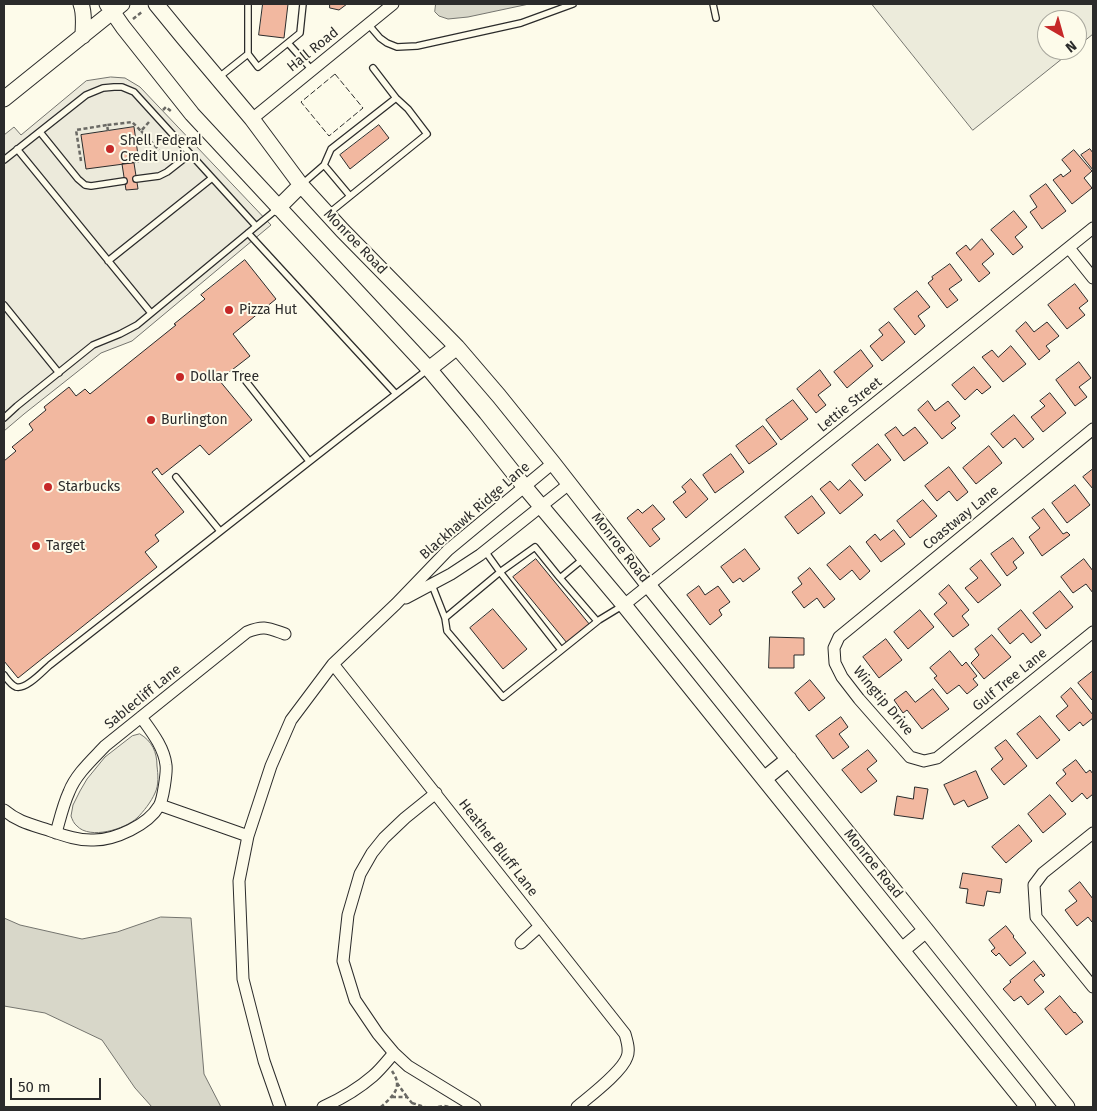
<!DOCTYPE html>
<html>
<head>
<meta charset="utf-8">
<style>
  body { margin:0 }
  #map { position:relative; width:1097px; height:1111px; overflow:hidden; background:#fdfbea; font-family:"Fira Sans",sans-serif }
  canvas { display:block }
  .frame { position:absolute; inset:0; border:5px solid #2b2b2b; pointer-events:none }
  .north { position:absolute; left:1037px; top:10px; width:50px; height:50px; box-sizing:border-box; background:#fdfbea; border:1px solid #a9a89e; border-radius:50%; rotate:142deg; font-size:14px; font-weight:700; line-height:20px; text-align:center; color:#2b2b2b }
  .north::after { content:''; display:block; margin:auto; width:18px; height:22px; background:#c62828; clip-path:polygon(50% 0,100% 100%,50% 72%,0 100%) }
  .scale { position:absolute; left:10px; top:1078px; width:91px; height:22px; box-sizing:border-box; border:2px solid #2b2b2b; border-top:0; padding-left:6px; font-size:15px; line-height:18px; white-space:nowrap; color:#2b2b2b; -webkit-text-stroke:4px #fdfbea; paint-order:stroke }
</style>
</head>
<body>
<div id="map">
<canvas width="1097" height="1111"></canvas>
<div class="frame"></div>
<div class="north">N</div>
<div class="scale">50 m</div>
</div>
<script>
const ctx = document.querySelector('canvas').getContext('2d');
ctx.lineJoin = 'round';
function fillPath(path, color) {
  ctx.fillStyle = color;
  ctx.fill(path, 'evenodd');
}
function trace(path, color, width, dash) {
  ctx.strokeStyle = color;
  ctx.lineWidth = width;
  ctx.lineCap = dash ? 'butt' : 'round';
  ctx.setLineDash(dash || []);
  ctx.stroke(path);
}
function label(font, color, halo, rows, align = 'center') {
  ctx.font = font + ' "Fira Sans",sans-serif';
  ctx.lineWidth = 4;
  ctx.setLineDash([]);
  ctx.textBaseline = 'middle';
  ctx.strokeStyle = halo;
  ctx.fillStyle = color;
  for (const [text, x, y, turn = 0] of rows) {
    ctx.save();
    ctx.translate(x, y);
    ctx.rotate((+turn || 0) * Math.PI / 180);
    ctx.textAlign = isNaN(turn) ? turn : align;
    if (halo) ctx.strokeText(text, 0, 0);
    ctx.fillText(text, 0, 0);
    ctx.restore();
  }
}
const green = new Path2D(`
  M872,4H1093V34L1077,47V20H1047V50H1073L973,130Z
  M140,734C152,741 157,752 157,766C158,774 159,785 155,793C151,802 144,811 137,818C125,829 90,840 77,826C74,824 72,819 71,816L73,805L80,791L87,779L105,757L132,736Z`);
fillPath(green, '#ecebdb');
trace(green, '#74746e', 1);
const parking = new Path2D(`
  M111,77L125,78L140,87L271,225L132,341L101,353L24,414L4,431V135L14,127L21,135L86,81Z`);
fillPath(parking, '#eceadb');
trace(parking, '#74746e', 1);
const water = new Path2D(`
  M436,4H529L468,17L448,19L439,16L435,12Z
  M161,917L191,918L204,1074L221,1107H152L135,1088L102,1040L45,1013L4,1006V918L20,925L82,939L117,932Z`);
fillPath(water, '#d8d7c9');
trace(water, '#74746e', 1);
const building = new Path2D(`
  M263,4H288L284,38L259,35Z
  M330,4H347L339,10L330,8Z
  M379,125L389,138L350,169L340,155Z
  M134,127L139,162L86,169L81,135Z
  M1090,149L1093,153V170L1081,155Z
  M1074,150L1092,171L1084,178L1092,188L1072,204L1053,180L1061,174L1063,177L1071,171L1062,160Z
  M134,163L138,189L126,190L122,164Z
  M1046,184L1066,211L1042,229L1030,212L1037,207L1030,196Z
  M1014,211L1027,227L1015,237L1023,247L1013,255L991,230Z
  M982,239L994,254L982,264L990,273L979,282L956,253L966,245L970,250Z
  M245,260L276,299L233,334L250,356L219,380L252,420L209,455L200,445L162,475L157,468L152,472L184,512L155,535L159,541L145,552L157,567L18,678L4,661V461L16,451L12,447L33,430L29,424L46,410L44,407L69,387L76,396L85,389L90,394L176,325L174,324L205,299L201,295Z
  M950,264L962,280L949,289L958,300L947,308L928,283L933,279L932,277Z
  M1075,284L1088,301L1079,308L1085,315L1067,329L1048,305Z
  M917,291L930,307L918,316L925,326L915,335L894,309Z
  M889,322L905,342L882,361L870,346L883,335L879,330Z
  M1026,322L1034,332L1047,322L1059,336L1046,346L1050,351L1039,360L1016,331Z
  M1011,346L1026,364L1003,382L982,357L992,350L998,357Z
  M861,350L873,366L847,388L834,372Z
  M1079,362L1091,378L1079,387L1087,397L1075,406L1056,380Z
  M974,367L991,387L982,394L977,389L965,400L952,385Z
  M820,370L831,385L818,395L826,405L816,413L797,389Z
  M1050,393L1066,413L1043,432L1031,417L1045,406L1040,401Z
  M793,400L808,419L781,440L766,420Z
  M928,401L935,411L948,401L960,416L951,423L956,428L942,439L918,410Z
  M1014,415L1034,439L1023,448L1015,438L1003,448L991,434Z
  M763,426L777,444L749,464L736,446Z
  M896,427L903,436L915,427L928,443L904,461L885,435Z
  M878,444L891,460L865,481L852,465Z
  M989,446L1002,463L976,484L963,468Z
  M731,454L744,472L715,493L703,475Z
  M949,467L968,492L957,501L949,491L937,501L925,486Z
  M1093,469V489L1083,477Z
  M691,479L708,499L686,518L673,502L686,492L682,487Z
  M850,480L863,495L840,514L820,489L830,481L838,490Z
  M1075,485L1090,505L1067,523L1052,503Z
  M812,496L825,513L798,534L785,517Z
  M923,500L937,516L910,538L897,521Z
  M653,505L665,519L652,529L660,539L650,547L627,518L638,509L642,513Z
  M1044,509L1063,534L1067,532L1070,535L1042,556L1029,537L1040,528L1032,518Z
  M894,530L905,544L881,562L866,542L875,534L880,540Z
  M1013,538L1024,553L1013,562L1017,568L1007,576L991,554Z
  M850,546L870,571L860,580L852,570L840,580L827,565Z
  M745,549L760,569L743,582L740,578L733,583L721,567Z
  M536,559L590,625L567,643L513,577Z
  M1084,559L1093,571V593L1086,584L1073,593L1061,577Z
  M981,560L1001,585L978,603L965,588L978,578L970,569Z
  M810,568L835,599L824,608L817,598L804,608L792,592L802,584L798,578Z
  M949,585L969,610L962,616L969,625L953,637L934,614L947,603L939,594Z
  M699,586L705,595L718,586L730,602L719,610L722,615L710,625L687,595Z
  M1060,591L1073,607L1046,629L1033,613Z
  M493,609L527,649L503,669L470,628Z
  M920,610L934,627L908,649L894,632Z
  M1021,610L1041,635L1031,643L1023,633L1010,644L998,629Z
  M992,635L1011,657L984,679L971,663L979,655L975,649Z
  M770,637L804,638V655H794V668H769Z
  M886,639L902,660L879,678L863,657Z
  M950,651L962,666L966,662L977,676L973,679L978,685L967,694L959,685L947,694L934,678L937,676L930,668Z
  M1093,671V699L1092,700L1078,683Z
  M810,680L825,698L809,711L795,693Z
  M1071,688L1093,715V718L1083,726L1080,722L1069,731L1056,716L1068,706L1061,697Z
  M933,689L949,709L922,729L907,710L903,713L894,700L906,691L915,702Z
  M1040,716L1060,740L1037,759L1017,734Z
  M841,717L848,727L839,734L849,747L833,759L816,736Z
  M1006,740L1027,766L1004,785L991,769L1003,759L995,748Z
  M868,750L877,761L867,769L877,781L861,793L842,770Z
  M1076,760L1086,773L1090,770L1093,774V794L1087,799L1082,793L1072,802L1056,783L1066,774L1063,770Z
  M976,771L988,798L968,807L964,800L954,805L944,785Z
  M915,787L928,789L923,819L894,815L897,796L913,799Z
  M1050,795L1066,814L1043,833L1028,814Z
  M1019,825L1032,841L1006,863L992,847Z
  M963,873L1002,879L1000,893L987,891L984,906L966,903L968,889L960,888Z
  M1080,882L1093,899V920L1092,922L1088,917L1077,926L1065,910L1077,901L1069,891Z
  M1006,926L1014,936L1013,937L1026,953L1010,966L999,953L996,956L991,951L995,948L989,940Z
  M1034,961L1045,975L1043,977L1041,974L1034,980L1044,992L1028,1005L1021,996L1014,1001L1003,989L1011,982L1010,981Z
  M1060,996L1074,1013L1075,1012L1083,1022L1066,1035L1045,1009Z`);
fillPath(building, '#f2b8a0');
trace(building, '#2b2b2b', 1);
const lane = new Path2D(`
  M248,4V54L258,67L300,33L303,4
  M713,4L716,18
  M368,24L380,38L387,43L397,47L417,46L521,23L573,4
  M288,43L312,70
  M218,78L248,54
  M40,132L78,179L85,185L91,186L124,181
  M17,149L151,313
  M4,160L86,95L103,88L114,87H122L134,92L256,226
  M324,165L350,196
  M136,179L159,176L167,172L190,154
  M301,185L324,165L331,149L396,98
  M328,214L427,134L408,109L396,98L373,68
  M248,233L396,394
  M108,261L212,178
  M4,305L59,373
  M241,375L309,461
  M4,418L17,406L93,345L120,334L137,325L277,209
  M176,477L220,531
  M583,559L560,578L597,621
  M560,578L535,547L500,572L561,650
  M432,585L445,618L447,631L503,697L599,620L622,606
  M445,618L500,572L485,551
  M4,675C7,679 11,685 16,687C26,690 43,671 50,665L342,436L427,370`);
const street = new Path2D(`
  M252,119L393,4
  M1069,248L1093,278
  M1093,429L839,637L834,648L835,663L842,677L859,699L910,757L924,761L937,758L1093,632
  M406,598L451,574L480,555L569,484
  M624,605L1093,228
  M333,664L625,1034C627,1041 630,1050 627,1057C622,1072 590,1096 577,1107
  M436,793L405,818L384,838L372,853L360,874L348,915L343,961L355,1000L378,1034L394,1053L408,1066L475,1107
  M160,805L248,836
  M4,810C17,821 29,824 45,829C60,834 77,841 94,840C115,840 148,825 159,806C163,800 167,772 166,765C164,747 151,731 141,717
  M56,833C60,819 63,805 69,792C76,774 92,760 105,746L247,632C264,625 268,628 285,634
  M1093,833L1043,873L1034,885L1036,917L1093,987
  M521,943L540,926
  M280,1107L264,1061L243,979L239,881L248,836L271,766L291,720L333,664L396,604L448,550L553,463
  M323,1107C341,1099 358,1089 373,1076C381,1069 387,1061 394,1053`);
const secondary = new Path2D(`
  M81,4C85,14 83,25 83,36
  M107,4L123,27L192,114L429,369L474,423L524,486L624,605L1028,1107
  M156,4L183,37L252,119L301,185L342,230L457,347L499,396L553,463L649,586L926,930L1067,1107
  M4,99L122,4
  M278,208L301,185
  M429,369L457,347
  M764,779L789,759
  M902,950L926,930`);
trace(lane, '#2b2b2b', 8);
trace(street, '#2b2b2b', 13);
trace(secondary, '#2b2b2b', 17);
trace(new Path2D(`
  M133,19L143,11
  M163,110L166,107L172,112
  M108,131L107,125L132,122L141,131L149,122
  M141,131L159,150
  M81,161L76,130L107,125
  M397,1083L407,1097
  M392,1097H407L412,1103L413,1107
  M412,1103L425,1107
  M381,1107C387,1101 398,1093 397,1083C397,1079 394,1074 392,1071
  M438,1107L444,1106L450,1107`), '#6a6964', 2.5, [4, 2.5]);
trace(lane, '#fdfbea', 5.5);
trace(street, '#fdfbea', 11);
trace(secondary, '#fdfbea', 15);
trace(new Path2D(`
  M335,74L363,108L329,136L301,102Z`), '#2b2b2b', 1, [6, 2.5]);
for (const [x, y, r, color] of [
  [110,149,5,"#c62828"],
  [229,310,5,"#c62828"],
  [180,377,5,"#c62828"],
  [151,420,5,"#c62828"],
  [48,487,5,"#c62828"],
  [36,546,5,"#c62828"]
]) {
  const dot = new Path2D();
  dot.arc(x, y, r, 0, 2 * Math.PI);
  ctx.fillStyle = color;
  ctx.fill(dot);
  trace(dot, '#fdfbea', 2);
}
label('14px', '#2b2b2b', '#fdfbea', [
  ["Hall Road",313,50,-39],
  ["Monroe Road",355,242,46],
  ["Lettie Street",850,405,-39],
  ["Blackhawk Ridge Lane",475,511,-41],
  ["Coastway Lane",961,518,-39],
  ["Monroe Road",620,548,52],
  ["Gulf Tree Lane",1010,680,-39],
  ["Sablecliff Lane",143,697,-39],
  ["Wingtip Drive",883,701,50],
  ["Heather Bluff Lane",498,848,52],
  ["Monroe Road",873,864,51]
]);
label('14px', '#2b2b2b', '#fdfbea', [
  ["Shell Federal",120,141],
  ["Credit Union",120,157],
  ["Pizza Hut",239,310],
  ["Dollar Tree",190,377],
  ["Burlington",161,420],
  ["Starbucks",58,487],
  ["Target",46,546]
], 'left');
</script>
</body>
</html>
